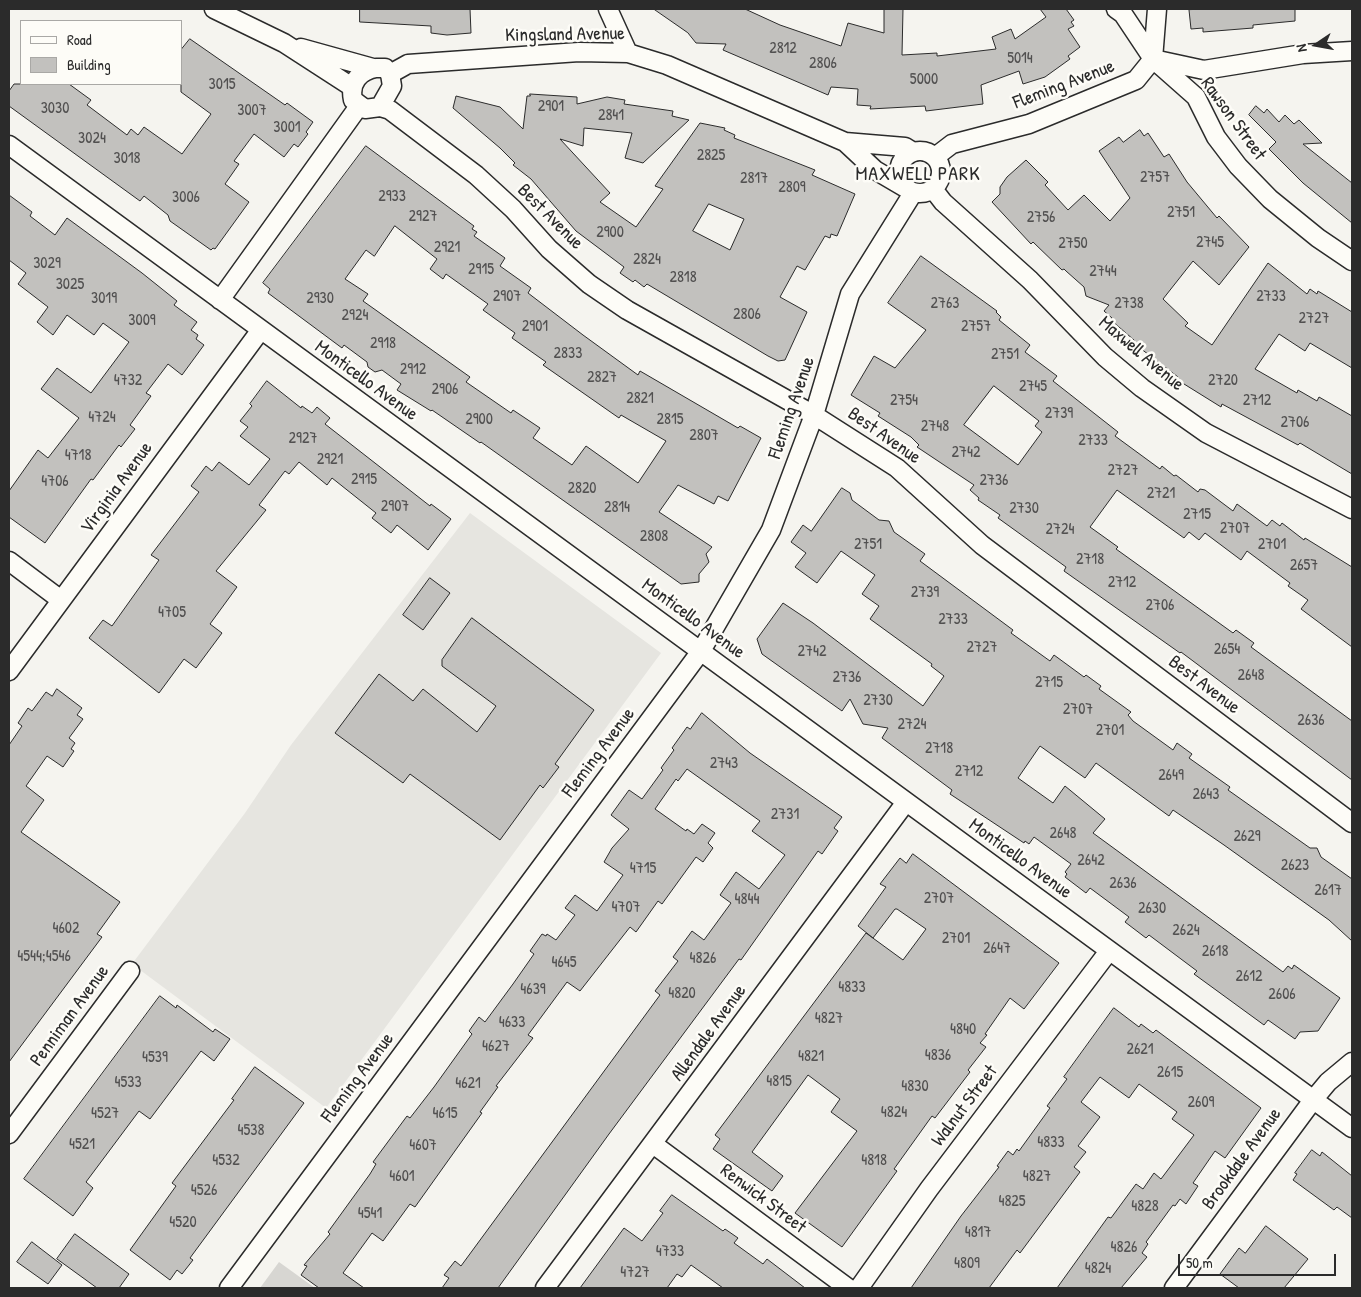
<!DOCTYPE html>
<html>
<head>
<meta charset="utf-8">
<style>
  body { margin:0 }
  #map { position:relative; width:1361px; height:1297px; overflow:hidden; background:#f5f4ef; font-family:"Patrick Hand",sans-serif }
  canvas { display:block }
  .frame { position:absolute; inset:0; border:10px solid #2b2b2b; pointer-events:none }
  .legend { position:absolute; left:20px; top:20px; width:162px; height:65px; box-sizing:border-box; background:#fdfcf7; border:1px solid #a9a8a5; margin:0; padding:6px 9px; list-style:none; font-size:15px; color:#2b2b2b }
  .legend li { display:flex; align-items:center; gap:10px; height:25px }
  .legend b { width:25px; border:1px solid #a9a8a5 }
  .north { position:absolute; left:1291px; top:20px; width:50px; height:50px; -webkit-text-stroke:4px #fdfcf7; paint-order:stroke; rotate:258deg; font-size:14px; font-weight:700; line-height:20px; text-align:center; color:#2b2b2b }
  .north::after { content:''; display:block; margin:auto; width:18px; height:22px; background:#2b2b2b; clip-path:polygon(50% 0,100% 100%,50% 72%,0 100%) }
  .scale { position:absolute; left:1178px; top:1254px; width:158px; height:22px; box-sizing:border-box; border:2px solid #2b2b2b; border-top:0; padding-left:6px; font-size:15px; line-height:18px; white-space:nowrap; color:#2b2b2b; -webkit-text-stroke:4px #fdfcf7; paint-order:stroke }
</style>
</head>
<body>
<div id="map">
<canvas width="1361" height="1297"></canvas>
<div class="frame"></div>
<ul class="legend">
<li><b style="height:6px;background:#fdfcf7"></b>Road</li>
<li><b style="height:14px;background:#c2c1be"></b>Building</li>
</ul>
<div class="north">N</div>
<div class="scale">50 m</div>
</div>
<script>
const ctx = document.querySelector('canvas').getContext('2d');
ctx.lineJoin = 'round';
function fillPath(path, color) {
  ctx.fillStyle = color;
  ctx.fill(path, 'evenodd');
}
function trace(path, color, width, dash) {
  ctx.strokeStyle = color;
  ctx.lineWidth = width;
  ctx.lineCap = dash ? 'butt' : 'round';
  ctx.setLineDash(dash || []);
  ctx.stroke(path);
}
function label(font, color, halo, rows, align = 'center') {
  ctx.font = font + ' "Patrick Hand",sans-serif';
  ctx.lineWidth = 5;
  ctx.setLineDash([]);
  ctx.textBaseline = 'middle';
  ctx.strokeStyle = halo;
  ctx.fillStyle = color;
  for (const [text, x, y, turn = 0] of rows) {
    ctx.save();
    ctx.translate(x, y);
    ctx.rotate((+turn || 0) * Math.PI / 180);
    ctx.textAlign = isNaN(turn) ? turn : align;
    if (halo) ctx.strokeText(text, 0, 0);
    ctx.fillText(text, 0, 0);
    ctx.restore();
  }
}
fillPath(new Path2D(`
  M470,513L661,653L326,1108L132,964L245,813L291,745Z`), '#e6e5e0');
fillPath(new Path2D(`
  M279,1262L315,1288H260Z`), '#d7d6d2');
const building = new Path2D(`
  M360,9H470L471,33L447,35L431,33V26L360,22Z
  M654,9H745L780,25L841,46L848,23L884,33V9H903L902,55L937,53V56L996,49L992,37L1011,29L1015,39L1046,17L1040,9H1066L1074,20L1071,22L1074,26L1068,29L1080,47L1068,56L1070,59L1045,77L1023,84L1019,71L981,85L983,104L926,111L925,106L870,109L871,106L857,105L858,89L831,87L828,95L723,50L726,44L696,43L688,33Z
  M1210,9H1295V21L1253,25V28L1203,32V28L1191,29L1189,10Z
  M190,39L285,105L287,103L313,122L306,132L308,134L298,147L294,144L284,157L254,134L234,161L239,164L225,184L249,202L215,249L213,248L211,250L170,221L168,215L144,196L140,201L9,106V91L14,84H69L91,100L87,105L127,135L131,129L138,135L144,127L182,154L211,114L181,92V50Z
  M530,94L577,97V104L607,97L625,100L624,104L673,111L672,116L689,120L643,163L625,158L632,133L584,128L583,146L560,139L610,193L600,202L636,227L663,189L655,186L700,123L725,128L724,130L735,135L734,138L815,170L812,175L855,194L837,236L831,234L830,238L825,236L805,270L797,266L780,297L807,312L785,360L778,361L768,356L647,284L644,287L635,280L633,282L620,273L624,267L576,231L531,179L513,165L515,163L500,148L453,108L456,96L500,107L523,129L527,96H530ZM709,204L744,219L730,250L693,231Z
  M1256,106L1264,113L1267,109L1279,122L1285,115L1294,124L1299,120L1322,143L1303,144L1352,183V223L1303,183L1269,149L1276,142L1249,115Z
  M1140,130L1144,136L1148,133L1164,157L1169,154L1187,182L1217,218L1219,216L1249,247L1219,285L1193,261L1163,299L1188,323L1185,326L1212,345L1268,263L1307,294L1310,289L1317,294L1318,291L1352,312V368L1310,343L1305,351L1279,334L1255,369L1297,393L1298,390L1317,401L1319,397L1352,416V474L1300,443L1298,445L1222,404L1221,407L1176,379L1178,377L1136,345L1134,340L1112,321V318L1104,311L1109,305L1086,296L1084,287L1066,271L1064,269L1062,270L1033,242L1031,244L992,202L1000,194V187L1007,177L1026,160L1048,182L1045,185L1068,210L1084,195L1110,221L1130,198L1099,151L1119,137L1123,142Z
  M366,146L474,226L472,229L477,232L474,236L505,258L500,266L531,288L528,293L583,335L638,375L640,371L738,428L740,426L761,438L728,501L718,496L714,504L678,485L659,512L712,547L706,554L709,562L699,574V582L681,584L481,442L480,443L432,410L431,411L397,390L401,384L382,370L375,372L368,367L367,362L344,345L342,348L268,293L270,289L263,283ZM395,226L437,259L430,269L443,279L446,274L488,304L483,310L515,333L512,338L546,362L543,365L619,418L621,415L666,441L638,483L586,446L572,465L533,438L540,428L513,410L511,413L466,382L470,377L363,301L368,294L345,279L366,250L374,256Z
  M9,195L32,212L30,216L55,235L67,218L142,273L177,301L174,305L197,322L191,330L198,335L196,339L204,345L182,375L168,364L146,393L151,396L130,425L135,429L121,447L119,445L93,480L91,479L45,543L9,517V491L38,450L48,458L79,418L41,389L57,368L91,393L129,342L103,323L94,335L67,315L53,335L37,322L48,307L18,284L26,273L9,260Z
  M921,256L997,311L996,312L1001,317L999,320L1030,345L1025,352L1057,376L1053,381L1118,432L1115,436L1160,469L1162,466L1174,476L1176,475L1198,492L1200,489L1205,490L1233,511L1237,504L1267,526L1272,520L1280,526L1282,523L1304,540L1305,538L1352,567V647L1301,609L1308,600L1288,586L1290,583L1247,551L1241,560L1205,533L1199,540L1189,532L1184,538L1117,490L1090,527L1118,547L1116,549L1233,633L1236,630L1254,643L1251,647L1352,721V780L1181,652L1180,653L1064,571L1066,567L998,518L1000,515L978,500L979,498L970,490L974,485L917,447L919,445L911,437L878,416L880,413L851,395L874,356L895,368L926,330L888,303ZM994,386L1039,421L1035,426L1042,432L1018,465L964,425Z
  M267,381L301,408L302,406L312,413L317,407L330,418L325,424L430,506L431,504L451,519L428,550L397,525L391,533L372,518L376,513L332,478L327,485L299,462L289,474L285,471L259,505L266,510L216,571L237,587L210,624L222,633L196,668L184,659L159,693L89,638L103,620L112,626L159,560L151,555L199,492L191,486L206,466L212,471L219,462L249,485L270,459L240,436L248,427L240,421L252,406L250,404Z
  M842,488L850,493L852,500L879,520L889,521L894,532L925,554L920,561L1013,630L1011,633L1050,661L1054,655L1084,677L1086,675L1101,686L1099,689L1131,712L1128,715L1133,721L1173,750L1177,743L1192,754L1189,758L1230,787L1228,790L1310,848H1317L1321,857L1352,879V941L1329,920L1224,845L1173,810L1169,816L1096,763L1085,778L1040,746L1018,778L1053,803L1065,786L1105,819L1093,833L1283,972L1288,966L1292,969L1294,965L1340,998L1318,1031L1300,1032L1295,1039L1268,1020L1264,1025L1194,974L1197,971L1149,935L1146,938L1125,922L1129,917L1090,888L1086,893L1065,877L1067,874L1065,872L1071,864L1034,837L1029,844L1025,841L1024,843L950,794L952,790L882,738L888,728L863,724L850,699L842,711L762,654L757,639L783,603L813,623L923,706L944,676L931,666L932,664L870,619L879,606L862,594L875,575L841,551L817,583L795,567L806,553L791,542L803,525L811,531Z
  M430,578L450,593L423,630L403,615Z
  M472,618L594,710L555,764L559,767L543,788L540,785L500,840L410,774L403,783L335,733L379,674L413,701L423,689L477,732L496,706L442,666V660Z
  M57,689L82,708L77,715L83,719L69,738L75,743L71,749L74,751L63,767L47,756L26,786L44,800L21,832L120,902L97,934L102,937L9,1062V745L22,726L18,723L28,708L32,711L46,692L52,696Z
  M702,713L750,753L842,817L834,828L838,831L822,854L818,851L741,960L739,959L609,1134L498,1288H442L449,1278L444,1275L455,1261L461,1266L660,995L655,991L678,961L673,957L692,931L704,940L731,903L720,895L736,872L759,889L785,855L752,831L760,821L687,769L678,781L676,779L655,809L686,831L687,829L694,834L702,824L715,833L708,843L713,848L703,862L696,857L662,904L658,901L636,932L630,927L580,991L567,982L528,1035L533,1038L496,1086L498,1087L480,1112L482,1113L415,1207L410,1204L383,1241L372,1233L343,1273L364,1288H319L301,1275L307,1266L304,1265L330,1234L328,1232L370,1174L376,1164L373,1162L407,1116L410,1118L434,1087L472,1034L469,1031L479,1017L485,1022L513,984L534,954L530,951L542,934L546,936L547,934L556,940L575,915L565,908L575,895L597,911L623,875L604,862L612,848L629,829L611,815L629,790L642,799L663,770L661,768L674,750L672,748L687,727L690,729Z
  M913,854L1059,963L1024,1009L1010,998L985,1034L987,1035L980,1043L986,1047L968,1070L970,1072L935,1118L932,1116L894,1169L897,1171L842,1247L795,1213L857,1131L831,1112L840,1099L808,1075L752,1152L783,1176L772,1191L713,1149L720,1139L715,1135L866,933L903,960L926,929L897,909H895L873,938L858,926L886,887L880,884L900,858L906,863Z
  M160,996L176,1008L177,1005L213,1032L215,1029L230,1039L214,1061L201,1051L150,1119L139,1111L86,1182L93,1188L73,1216L24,1179Z
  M1114,1008L1139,1027L1141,1024L1153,1033L1156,1030L1261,1108L1225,1158L1215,1151L1193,1183L1198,1186L1186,1204L1180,1199L1175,1206L1173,1205L1146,1242L1148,1244L1142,1253L1147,1257L1121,1288H1057L1108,1217L1111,1218L1136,1184L1143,1189L1154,1173L1161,1179L1194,1135L1172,1119L1177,1112L1139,1084L1129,1098L1100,1077L1081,1102L1100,1117L1078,1146L1086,1152L1074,1167L1080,1172L1020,1253L1017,1250L989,1288H911L961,1216L999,1167L997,1166L1008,1151L1013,1155L1017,1149L1019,1151L1050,1108L1047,1106L1067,1079L1064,1077Z
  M255,1067L304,1103L190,1258L193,1260L182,1274L177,1270L170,1280L130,1250L176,1186L172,1183L234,1100L232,1099Z
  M1312,1150L1320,1156L1322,1152L1352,1176V1218L1337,1207L1334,1210L1293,1180L1297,1174L1295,1173Z
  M672,1195L723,1231L725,1229L738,1238L734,1243L763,1264L767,1259L805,1288H723L691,1265L682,1277L677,1274L667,1288H580L624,1228L642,1241L663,1213L660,1211Z
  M1266,1226L1308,1259L1284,1288H1239L1220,1274L1239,1248L1245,1253Z
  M75,1234L129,1274L119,1288H97L57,1259Z
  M32,1242L62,1265L48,1284L17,1262Z`);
fillPath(building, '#c2c1be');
trace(building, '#2b2b2b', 1);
const street = new Path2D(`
  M214,9L284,43L352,87
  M608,9L628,53
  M1116,9L1123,14L1153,59L1196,97L1216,137L1238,166L1270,199L1318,238L1352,261
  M301,48L373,68
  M1153,59L1204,70L1303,54L1352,51
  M376,68H385L390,74L392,86L380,107L365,109L353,100C349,82 360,71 376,68Z
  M390,74L408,64L579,52L628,53L667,65L845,142L875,170L904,187
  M380,107L390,110L476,175L513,209L549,249L589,284L627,310L814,415L897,468L982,545L1352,823
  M845,142L905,147L913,152
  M9,145L1352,1128
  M899 172a21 21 0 1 1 42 0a21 21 0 1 1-42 0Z
  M935,157L952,144L1029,124L1136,80L1153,59L1157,9
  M933,189L943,202L1030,280L1105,357L1142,388L1206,433L1352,509
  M220,300L359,106
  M9,561L61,600
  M9,671L260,331
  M9,1134L130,971
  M653,1144L848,1288
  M229,1288L701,651L771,530L814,415L850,294L913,193
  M545,1288L906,802
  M859,1288L929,1189L1109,951
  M1174,1288L1313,1100L1328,1082L1352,1062`);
trace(street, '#2b2b2b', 21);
trace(street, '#fdfcf7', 18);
label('16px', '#515050', null, [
  ["2812",783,49],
  ["5014",1020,59],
  ["2806",823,64],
  ["5000",924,80],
  ["3015",222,85],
  ["2901",551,107],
  ["3030",55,109],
  ["3007",252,111],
  ["2841",611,116],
  ["3001",287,128],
  ["3024",92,139],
  ["2825",711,156],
  ["3018",127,159],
  ["2757",1155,178],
  ["2817",754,179],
  ["2809",792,188],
  ["2933",392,197],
  ["3006",186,198],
  ["2751",1181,213],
  ["2927",423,217],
  ["2756",1041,218],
  ["2900",610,233],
  ["2745",1210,243],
  ["2750",1073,244],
  ["2921",447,248],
  ["2824",647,260],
  ["3029",47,264],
  ["2915",481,270],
  ["2744",1103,272],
  ["2818",683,278],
  ["3025",70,285],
  ["2907",507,297],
  ["2733",1271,297],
  ["3019",104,299],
  ["2930",320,299],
  ["2763",945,304],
  ["2738",1129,304],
  ["2806",747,315],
  ["2924",355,316],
  ["2727",1314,319],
  ["3009",142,321],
  ["2901",535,327],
  ["2757",976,327],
  ["2918",383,344],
  ["2833",568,354],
  ["2751",1005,355],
  ["2912",413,370],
  ["2827",602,378],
  ["4732",128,381],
  ["2720",1223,381],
  ["2745",1033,387],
  ["2906",445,390],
  ["2821",640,399],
  ["2754",904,401],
  ["2712",1257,401],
  ["2739",1059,414],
  ["4724",102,418],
  ["2900",479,420],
  ["2815",670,420],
  ["2706",1295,423],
  ["2748",935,427],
  ["2807",704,436],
  ["2927",303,439],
  ["2733",1093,441],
  ["2742",966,453],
  ["4718",78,456],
  ["2921",330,460],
  ["2727",1123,471],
  ["2915",364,480],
  ["2736",994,481],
  ["4706",55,482],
  ["2820",582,489],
  ["2721",1161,494],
  ["2907",395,507],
  ["2814",617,508],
  ["2730",1024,509],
  ["2715",1197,515],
  ["2707",1235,529],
  ["2724",1060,530],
  ["2808",654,537],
  ["2751",868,545],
  ["2701",1272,545],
  ["2718",1090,560],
  ["2657",1304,566],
  ["2712",1122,583],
  ["2739",925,593],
  ["2706",1160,606],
  ["4705",172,613],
  ["2733",953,620],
  ["2727",982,648],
  ["2654",1227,650],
  ["2742",812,652],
  ["2648",1251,676],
  ["2736",847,678],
  ["2715",1049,683],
  ["2730",878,701],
  ["2707",1078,710],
  ["2636",1311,721],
  ["2724",912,725],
  ["2701",1110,731],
  ["2718",939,749],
  ["2743",724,764],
  ["2712",969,772],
  ["2649",1171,776],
  ["2643",1206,795],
  ["2731",785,815],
  ["2648",1063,834],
  ["2629",1247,837],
  ["2642",1091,861],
  ["2623",1295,866],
  ["4715",643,869],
  ["2636",1123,884],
  ["2617",1328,891],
  ["2707",939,899],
  ["4844",747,900],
  ["4707",626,908],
  ["2630",1152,909],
  ["4602",66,929],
  ["2624",1186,931],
  ["2701",956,939],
  ["2647",997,949],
  ["2618",1215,952],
  ["4544;4546",44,957],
  ["4826",703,959],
  ["4645",564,963],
  ["2612",1249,977],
  ["4833",852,988],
  ["4639",533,990],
  ["4820",682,994],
  ["2606",1282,995],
  ["4827",829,1019],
  ["4633",512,1023],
  ["4840",963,1030],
  ["4627",496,1047],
  ["2621",1140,1050],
  ["4836",938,1056],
  ["4821",811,1057],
  ["4539",155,1058],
  ["2615",1170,1073],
  ["4815",779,1082],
  ["4533",128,1083],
  ["4621",468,1084],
  ["4830",915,1087],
  ["2609",1201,1103],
  ["4824",894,1113],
  ["4527",105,1114],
  ["4615",445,1114],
  ["4538",251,1131],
  ["4833",1051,1143],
  ["4521",82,1145],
  ["4607",423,1146],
  ["4532",226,1161],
  ["4818",874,1161],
  ["4601",402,1177],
  ["4827",1037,1177],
  ["4526",204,1191],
  ["4825",1012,1202],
  ["4828",1145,1207],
  ["4541",370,1214],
  ["4520",183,1223],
  ["4817",978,1233],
  ["4826",1124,1248],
  ["4733",670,1252],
  ["4809",967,1264],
  ["4824",1098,1269],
  ["4727",635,1273]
]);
label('19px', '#2b2b2b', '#fdfcf7', [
  ["Kingsland Avenue",565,35,-1],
  ["Fleming Avenue",1064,85,-21],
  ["Rawson Street",1233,119,54],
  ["Best Avenue",550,217,45],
  ["Maxwell Avenue",1141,354,40],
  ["Monticello Avenue",366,381,36],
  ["Fleming Avenue",792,408,-71],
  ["Best Avenue",884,436,35],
  ["Virginia Avenue",117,488,-54],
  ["Monticello Avenue",693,619,36],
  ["Best Avenue",1204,685,37],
  ["Fleming Avenue",599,753,-53],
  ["Monticello Avenue",1020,859,36],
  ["Penniman Avenue",70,1016,-54],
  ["Allendale Avenue",709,1033,-54],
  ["Fleming Avenue",358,1078,-53],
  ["Walnut Street",965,1106,-53],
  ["Brookdale Avenue",1242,1159,-54],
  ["Renwick Street",763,1199,37]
]);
ctx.letterSpacing = '1px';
label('20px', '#2b2b2b', '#fdfcf7', [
  ["MAXWELL PARK",918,175]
]);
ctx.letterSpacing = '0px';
</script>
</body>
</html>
